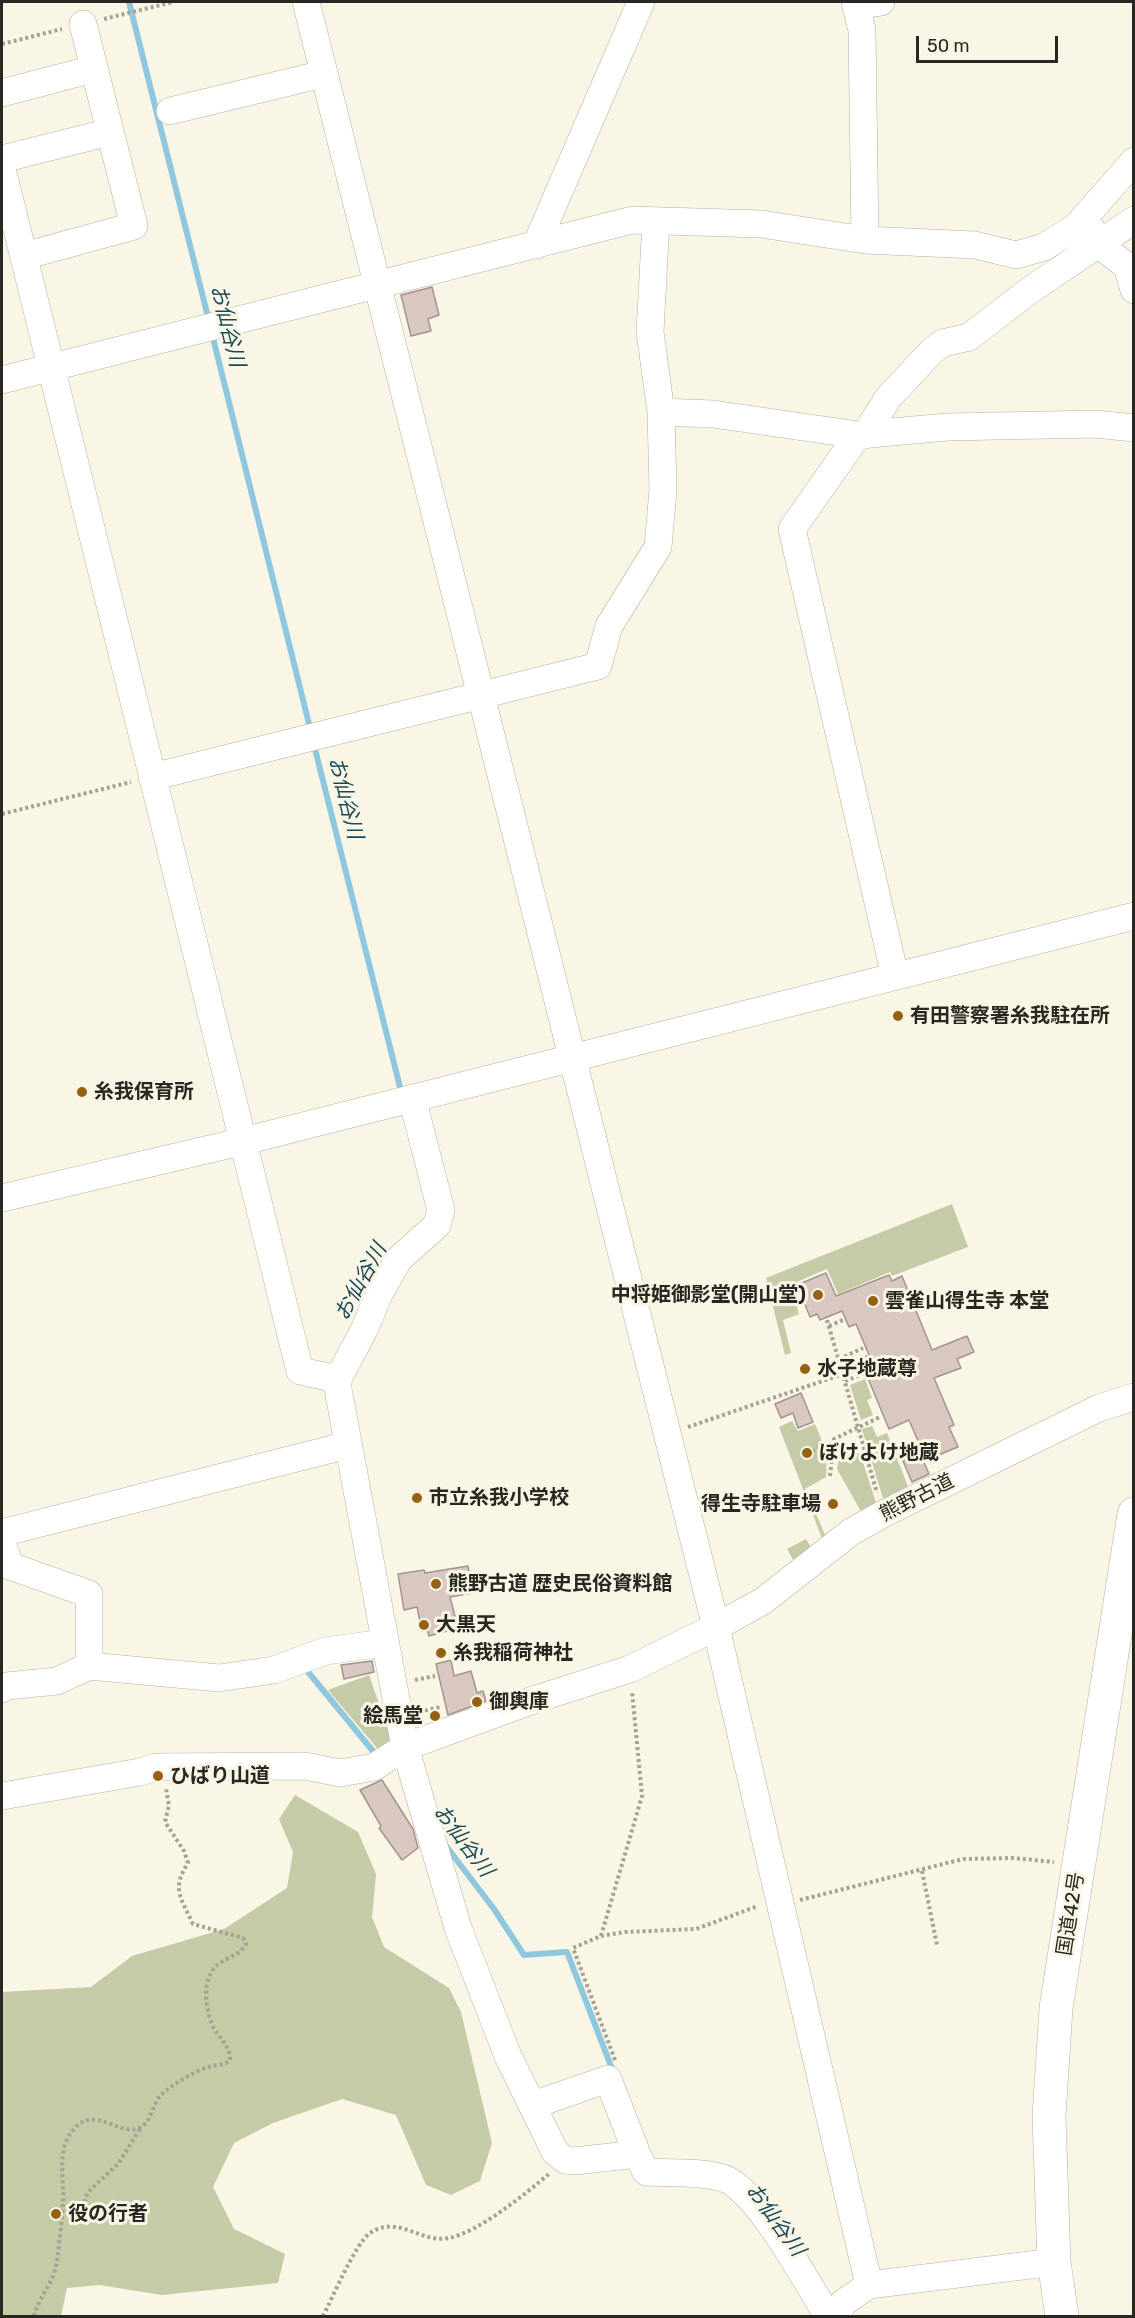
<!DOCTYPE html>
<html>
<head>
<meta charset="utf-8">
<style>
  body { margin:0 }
  #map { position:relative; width:1135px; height:2318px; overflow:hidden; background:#faf6e6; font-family:Rubik,sans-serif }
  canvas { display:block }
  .frame { position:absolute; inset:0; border:3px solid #292721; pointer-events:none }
  .scale { position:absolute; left:916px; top:36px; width:142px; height:27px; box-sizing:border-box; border:3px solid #292721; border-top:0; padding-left:8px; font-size:18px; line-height:21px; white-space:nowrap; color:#292721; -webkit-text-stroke:4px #faf6e6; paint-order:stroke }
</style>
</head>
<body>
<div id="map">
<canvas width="1135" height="2318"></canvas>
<div class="frame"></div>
<div class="scale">50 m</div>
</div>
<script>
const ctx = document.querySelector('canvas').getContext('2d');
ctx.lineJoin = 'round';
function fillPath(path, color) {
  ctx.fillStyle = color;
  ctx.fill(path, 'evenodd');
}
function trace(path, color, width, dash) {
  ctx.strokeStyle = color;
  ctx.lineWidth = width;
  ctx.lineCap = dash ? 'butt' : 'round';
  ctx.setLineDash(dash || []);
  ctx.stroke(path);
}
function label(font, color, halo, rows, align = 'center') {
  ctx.font = font + ' Rubik,"Noto Sans JP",sans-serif';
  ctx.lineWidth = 6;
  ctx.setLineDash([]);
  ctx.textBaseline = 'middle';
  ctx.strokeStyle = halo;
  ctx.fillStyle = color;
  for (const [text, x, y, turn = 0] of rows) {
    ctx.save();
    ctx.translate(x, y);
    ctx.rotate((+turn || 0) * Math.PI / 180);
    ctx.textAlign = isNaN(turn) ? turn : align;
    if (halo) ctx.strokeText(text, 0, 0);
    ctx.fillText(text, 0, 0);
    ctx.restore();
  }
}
fillPath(new Path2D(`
  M952,1204L968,1247L892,1276L890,1272L838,1294L827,1269L790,1285L799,1314L783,1320L791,1353L785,1355L766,1278Z
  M865,1379L872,1398L867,1400L873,1415L861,1420L850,1385Z
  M792,1421L798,1431L815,1424C823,1441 828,1458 826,1477L805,1489L827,1539L823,1541L779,1427Z
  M872,1426L877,1437L887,1433L909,1489L884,1502L862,1429Z
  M851,1453H860L877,1506L863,1515L837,1469L839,1458Z
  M806,1539L815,1554L796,1565L787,1549Z
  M369,1675L393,1743L382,1754L328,1690Z
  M295,1795L358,1832L376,1874L372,1917L384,1947L449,1988L461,2012L492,2143L480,2181L451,2195L426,2185L396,2115L342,2099L273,2123L234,2143L213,2187L234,2229L285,2254L278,2283L162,2295L100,2285L67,2288L61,2316H2V1992L91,1987L132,1956L224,1929L287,1888L293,1852L279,1819Z`), '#c5caa7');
trace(new Path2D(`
  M129,2L209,321
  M212,334L311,732
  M314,745L402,1095
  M304,1667L377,1756
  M446,1846L494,1909L524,1955L567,1952L614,2074`), '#8ec7de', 6);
const building = new Path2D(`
  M432,287L439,315L428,319L431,331L411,336L401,295Z
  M826,1273L836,1296L889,1275L892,1281L902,1276L932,1350L967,1336L974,1352L957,1359L961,1368L934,1378L954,1425L949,1427L958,1447L926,1460L909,1420L889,1429L860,1359L869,1355L856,1324L849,1327L842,1311L820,1320L817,1314L810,1317L797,1285Z
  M801,1393L813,1422L798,1428L793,1413L781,1418L775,1404Z
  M920,1453L929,1474L912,1482L903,1461Z
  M468,1566L473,1593L450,1597L458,1628L429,1636L427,1629L422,1631L417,1607L404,1610L398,1574L424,1570L425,1573Z
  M451,1660L454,1676L471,1671L477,1693L483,1691L486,1701L448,1715L436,1664Z
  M372,1661L374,1672L344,1679L341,1665Z
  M382,1780L413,1829L418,1848L402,1860L379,1828L381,1826L360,1790Z`);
fillPath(building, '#d9c7c2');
trace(building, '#a4938e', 1.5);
const minor = new Path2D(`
  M306,2L716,1627L869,2285
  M855,2L862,30L865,240
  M856,5L881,2
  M2,93L93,69
  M170,111L323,74
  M2,159L110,132
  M2,169L300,1371L338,1379
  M1092,230L1099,245L1127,266L1134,290
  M536,245L641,2
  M24,256L134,226L83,24
  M2,380L632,220L761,224L865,240L975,245L1016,255L1044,247L1076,227L1134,161
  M661,412L713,414L858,435L947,427L1096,424L1134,428
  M858,435L792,529L895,976
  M865,435L888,398L932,351L943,343L969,337L1029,291L1134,220
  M152,777L598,666L609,626L658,547L663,490L661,412L650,332L656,221
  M412,1098L441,1210L437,1225L399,1259L379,1294L365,1328L338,1379V1389L405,1747L458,1928L508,2056L555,2152L565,2160L575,2161L637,2154L646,2172C667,2173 710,2171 728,2180C763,2199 806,2282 828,2316
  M2,1198L244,1141L1134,916
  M2,1533L348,1445
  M2,1543L10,1566L89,1594V1666
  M2,1689L7,1686L57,1681L89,1666L219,1678L274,1670L325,1651L384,1643
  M2,1796L140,1772L156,1767L305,1766L340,1773L374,1767L405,1747L536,1699L630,1669L716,1627L763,1601L851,1532L883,1514L1099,1408L1134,1397
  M533,2105L608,2079L637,2154
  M836,2316L843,2303L869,2285L1054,2262`);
const highway = new Path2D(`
  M1062,2316L1054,2262L1049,2116L1056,2008L1134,1514`);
trace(minor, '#b4b0a1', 28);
trace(highway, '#b4b0a1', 34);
trace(new Path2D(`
  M104,19L173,2
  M2,44L62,29
  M2,814L131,782
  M827,1320L877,1493
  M829,1326L843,1320
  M839,1359L863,1348
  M845,1381L863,1374
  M688,1427L843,1374
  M812,1451L834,1442
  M830,1476L834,1439L880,1417
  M415,1680L435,1676
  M419,1712L440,1707
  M922,1871L937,1945
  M800,1900L963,1859L1013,1858L1054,1862
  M601,1936L642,1796L632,1691
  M615,2060L573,1948L601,1936L625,1932L696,1929L758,1906
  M61,2218L55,2216L54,2210L67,2212L82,2209L88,2192L118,2164L140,2129
  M34,2316C39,2297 54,2282 57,2262C59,2243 62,2222 63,2203C65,2176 54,2146 78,2125C98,2108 119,2136 139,2128C152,2123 152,2104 161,2095C174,2083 192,2073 208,2067C215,2065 223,2065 230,2061C231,2045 217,2037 212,2024C206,2010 203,1986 211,1973C218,1958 239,1958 246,1944L243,1938L193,1924C181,1898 171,1889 188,1863L184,1851L165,1822L169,1805L166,1789
  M323,2316C333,2297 355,2244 370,2233C399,2214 421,2244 449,2238C479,2232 525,2194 549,2174`), '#a5a195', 4, [3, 3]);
trace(minor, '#fff', 27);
trace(highway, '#fff', 33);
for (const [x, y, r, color] of [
  [898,1016,6,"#956115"],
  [82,1092,6,"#956115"],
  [818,1295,6,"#956115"],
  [873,1301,6,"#956115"],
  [805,1369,6,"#956115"],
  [807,1453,6,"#956115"],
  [417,1498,6,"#956115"],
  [833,1504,6,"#956115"],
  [436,1584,6,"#956115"],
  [424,1625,6,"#956115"],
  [441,1653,6,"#956115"],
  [477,1702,6,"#956115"],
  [435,1716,6,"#956115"],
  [158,1776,6,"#956115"],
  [56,2214,6,"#956115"]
]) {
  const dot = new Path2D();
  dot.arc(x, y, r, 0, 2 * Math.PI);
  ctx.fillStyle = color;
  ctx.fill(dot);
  trace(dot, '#faf6e6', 2);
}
label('bold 20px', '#292721', '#faf6e6', [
  ["有田警察署糸我駐在所",910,1016],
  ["糸我保育所",94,1092],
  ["中将姫御影堂(開山堂)",806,1295,"right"],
  ["雲雀山得生寺 本堂",885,1301],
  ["水子地蔵尊",817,1369],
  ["ぼけよけ地蔵",819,1453],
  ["市立糸我小学校",429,1498],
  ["得生寺駐車場",821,1504,"right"],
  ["熊野古道 歴史民俗資料館",448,1584],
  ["大黒天",436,1625],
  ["糸我稲荷神社",453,1653],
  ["御輿庫",489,1702],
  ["絵馬堂",423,1716,"right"],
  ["ひばり山道",170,1776],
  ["役の行者",68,2214]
], 'left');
label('20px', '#292721', '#faf6e6', [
  ["熊野古道",917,1498,-27],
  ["国道42号",1071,1914,-81]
]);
label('italic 21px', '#1a4a5a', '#faf6e6', [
  ["お仙谷川",227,326,76],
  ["お仙谷川",345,798,76],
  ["お仙谷川",361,1282,-61],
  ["お仙谷川",463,1841,53],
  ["お仙谷川",775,2220,54]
]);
</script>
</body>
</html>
